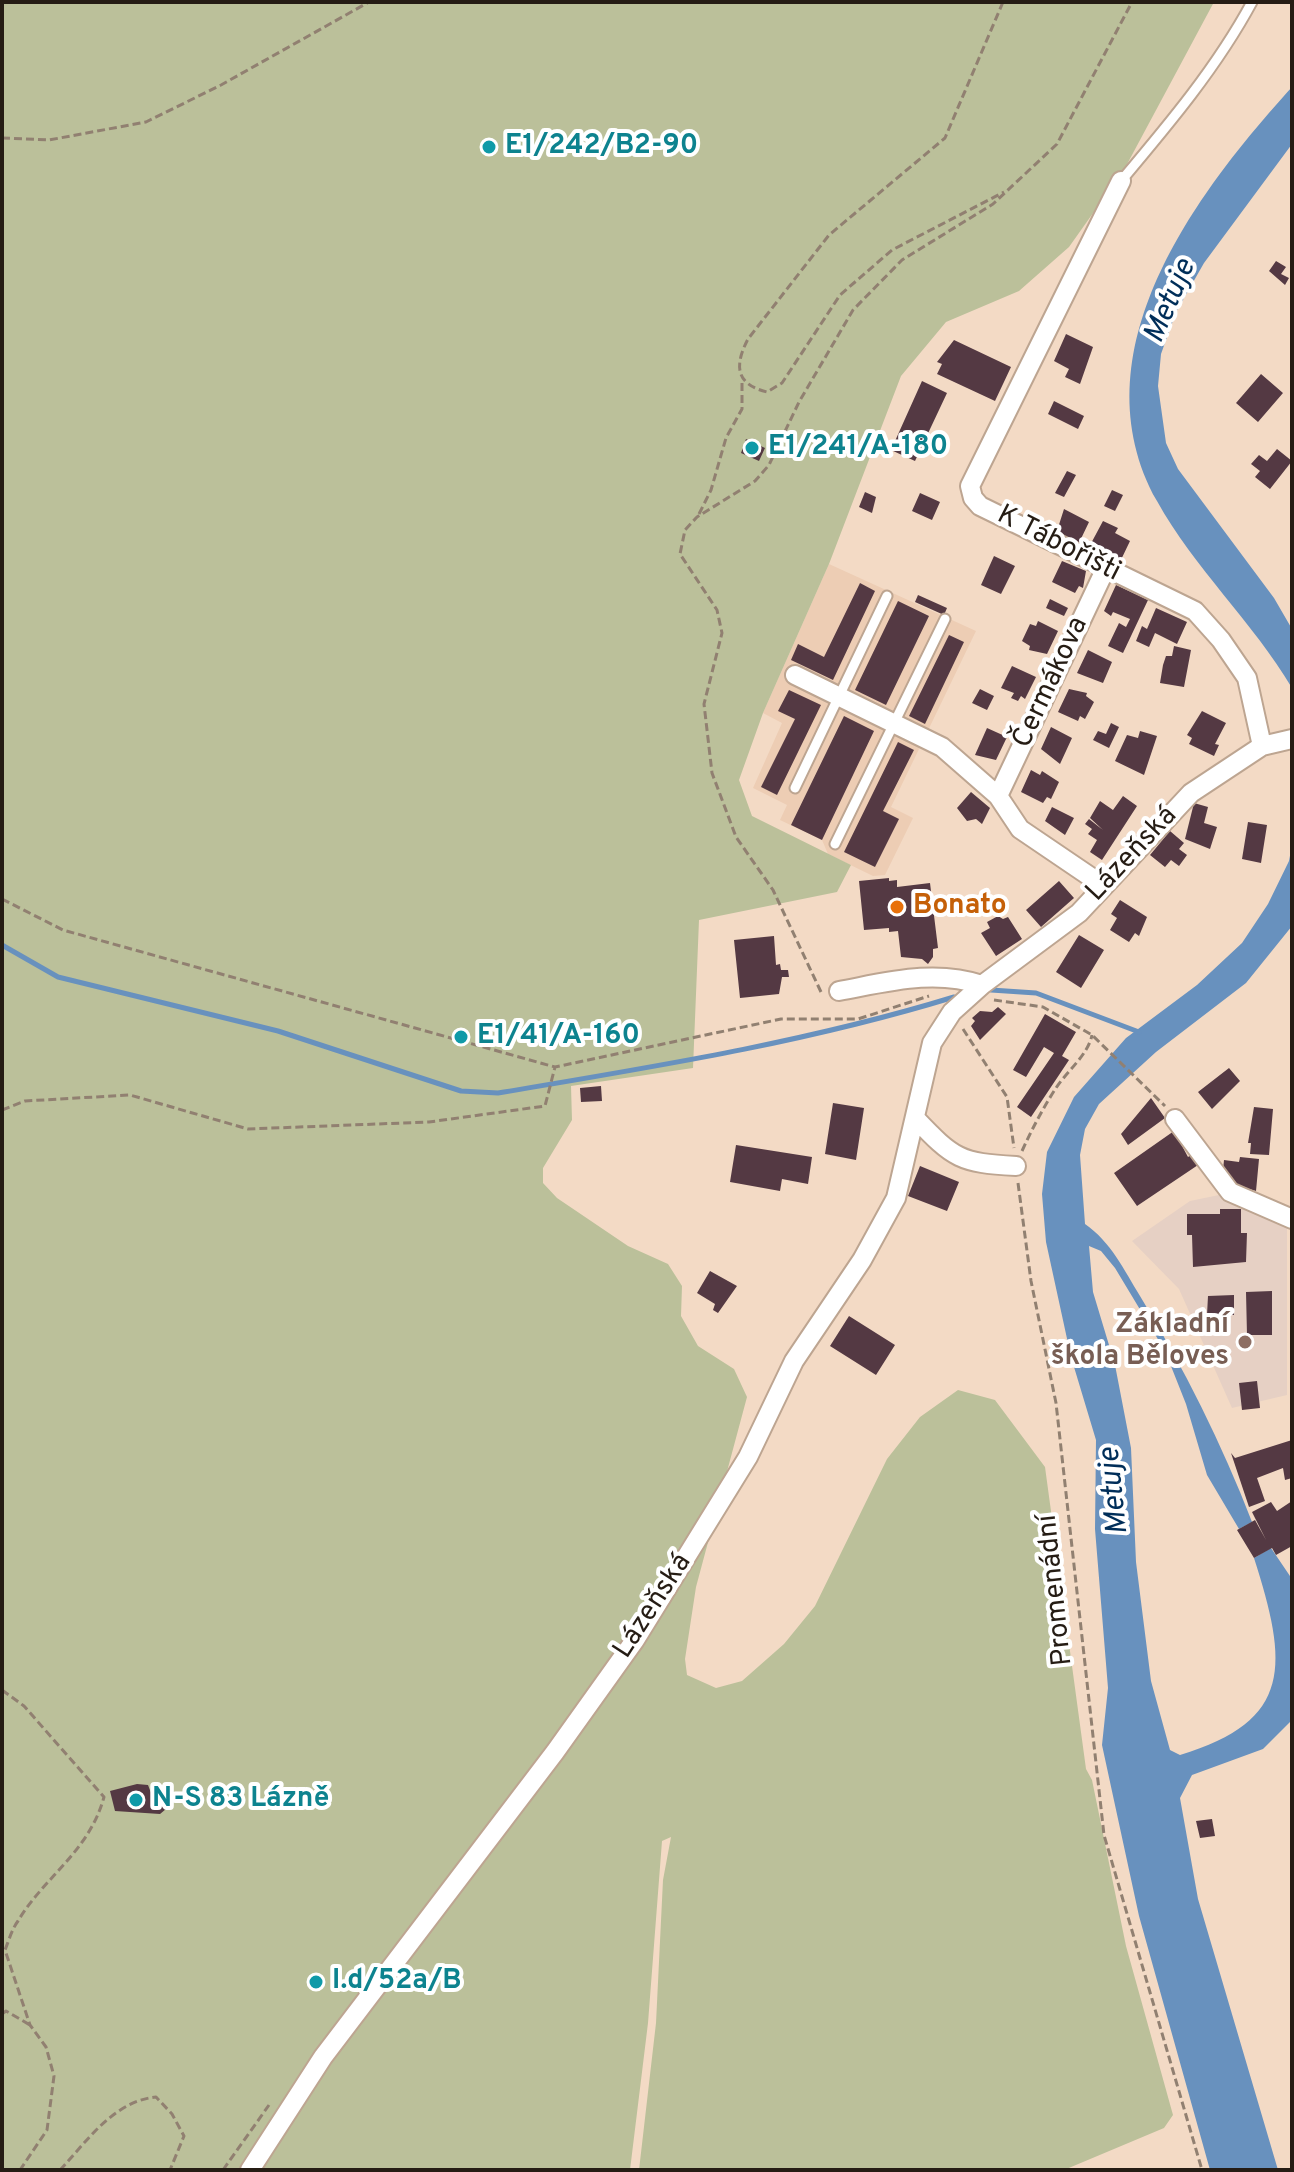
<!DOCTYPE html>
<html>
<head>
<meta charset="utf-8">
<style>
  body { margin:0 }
  #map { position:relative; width:1294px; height:2172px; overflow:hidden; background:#f3dac5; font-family:Overpass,sans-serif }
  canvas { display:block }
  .frame { position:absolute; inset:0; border:4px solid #251c14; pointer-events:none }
</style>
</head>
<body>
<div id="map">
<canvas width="1294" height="2172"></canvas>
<div class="frame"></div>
</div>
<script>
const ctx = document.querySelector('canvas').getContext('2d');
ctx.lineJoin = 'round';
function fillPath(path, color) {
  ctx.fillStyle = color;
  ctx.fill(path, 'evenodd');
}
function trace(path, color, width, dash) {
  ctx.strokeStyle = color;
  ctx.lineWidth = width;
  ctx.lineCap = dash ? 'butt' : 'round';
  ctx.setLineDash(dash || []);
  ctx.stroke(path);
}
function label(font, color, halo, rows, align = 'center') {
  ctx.font = font + ' Overpass,sans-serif';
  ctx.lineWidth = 8;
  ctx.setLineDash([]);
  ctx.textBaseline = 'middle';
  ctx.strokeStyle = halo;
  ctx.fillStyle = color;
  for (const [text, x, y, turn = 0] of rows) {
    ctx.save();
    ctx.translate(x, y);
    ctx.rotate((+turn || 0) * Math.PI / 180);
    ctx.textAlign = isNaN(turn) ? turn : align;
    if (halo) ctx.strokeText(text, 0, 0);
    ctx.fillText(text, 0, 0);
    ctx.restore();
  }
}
fillPath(new Path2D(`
  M829,564L976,631L891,807L913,818L885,875L873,876L828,854L822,840L780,820L787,805L753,788L782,723L763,713Z`), '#edcdb4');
fillPath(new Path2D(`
  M1219,1195L1256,1214L1287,1221V1395L1232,1408L1179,1289L1132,1241L1190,1201Z`), '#e6d0c4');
fillPath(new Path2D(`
  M2,2H1214L1125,168L1069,247L1019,291L946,322L901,376L829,564L763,713L739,780L752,816L851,865L837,892L699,920L693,1068L571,1086L572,1120L543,1168V1183L557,1198L628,1246L668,1264L682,1286L681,1316L698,1346L734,1369L747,1397L696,1587L685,1659L687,1675L716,1688L742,1681L784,1644L815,1606L887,1459L920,1417L958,1390L995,1400L1045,1467L1086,1769L1092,1780L1126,1946L1173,2115L1164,2128L1064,2170H639L656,2023L663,1880L671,1837L662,1841L648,2023L630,2170H2Z`), '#bbc09a');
fillPath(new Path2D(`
  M1292,87V144L1204,263L1176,312L1161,354L1158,386L1166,443L1178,469L1274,598L1292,629V688C1253,622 1194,568 1157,501C1075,353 1195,194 1292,87Z
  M1292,845V926L1246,983L1156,1052L1099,1104L1085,1129L1080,1155L1085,1224C1111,1242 1124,1270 1140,1296C1184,1368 1222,1444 1252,1522L1239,1529L1207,1475L1186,1404L1165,1351L1115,1268L1101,1251L1089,1246L1093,1292L1115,1365L1131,1448L1136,1562L1151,1681L1170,1750L1180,1755C1294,1721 1288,1664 1254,1558L1271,1548L1292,1579V1720L1263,1749L1192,1775L1180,1798L1198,1899L1278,2170H1210L1139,1916L1102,1745L1108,1688L1095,1529L1096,1440L1071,1357L1046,1242L1042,1194L1047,1152L1074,1097L1126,1038L1197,985L1242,943L1268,904L1289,861Z`), '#6891be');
trace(new Path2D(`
  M2,945L58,977L278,1031L461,1091L498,1093C652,1067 804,1043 954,997
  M991,990L1036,993L1139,1032`), '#6891be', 5);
fillPath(new Path2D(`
  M1276,261L1286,267L1281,274L1289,278L1285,285L1269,271Z
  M1066,334L1093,347L1080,384L1065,377L1069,369L1054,361Z
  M954,340L1011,367L995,401L937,374L942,364L937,362Z
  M1261,374L1283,393L1258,422L1236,403Z
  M922,381L947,393L915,461L891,450Z
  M1054,401L1084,416L1078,429L1048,414Z
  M746,439L765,448L759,461L741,453Z
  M1277,449L1292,461L1270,489L1255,477L1260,471L1251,464L1259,455L1267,461Z
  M1067,471L1076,475L1064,497L1055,493Z
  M1112,490L1123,495L1115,511L1104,506Z
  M865,492L876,497L872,513L859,507Z
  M920,493L940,502L932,520L912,511Z
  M1064,509L1089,522L1078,545L1056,534Z
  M1103,521L1118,528L1115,533L1130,541L1119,564L1088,549Z
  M994,556L1015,566L1001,594L981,585Z
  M1062,561L1086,571L1083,588L1079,586L1075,593L1052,582Z
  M860,583L875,591L833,680L791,660L798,644L824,657Z
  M1116,585L1148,600L1123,653L1108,646L1119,623L1126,627L1130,619L1113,612L1111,616L1104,611Z
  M918,595L947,608L944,615L915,602Z
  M1050,599L1068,608L1064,616L1046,608Z
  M898,601L929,616L886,705L855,690Z
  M1156,608L1187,622L1177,644L1155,633L1149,647L1136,641L1142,626L1147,629Z
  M1038,621L1058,631L1047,654L1029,650L1030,646L1022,641L1030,624L1036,626Z
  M949,635L964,642L925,724L909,716Z
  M1174,646L1191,650L1184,687L1160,683L1163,665L1166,656H1172Z
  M1088,650L1112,662L1103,683L1077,673Z
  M1012,666L1036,677L1025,699L1021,696L1018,701L1011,698L1014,693L1001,688Z
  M980,689L994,696L987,710L972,703Z
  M1069,689L1087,693L1086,696L1094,702L1085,719L1080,716L1078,721L1058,712Z
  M789,690L821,705L777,795L761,787L795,719L778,711Z
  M1202,711L1226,723L1215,744L1219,745L1214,756L1189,744L1192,738L1187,735Z
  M844,716L874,731L822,840L791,825Z
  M1111,723L1119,727L1109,748L1093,740L1098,731L1106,734Z
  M1051,727L1072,738L1060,764L1041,749Z
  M987,728L1007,737L996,760L975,755Z
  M1140,731L1157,736L1144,775L1115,761L1127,735L1138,738Z
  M898,742L914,750L883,811L899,819L875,867L844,852Z
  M1031,770L1040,775L1042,771L1059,782L1051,799L1047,797L1043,803L1021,792Z
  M971,792L990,808L982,824L976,819L967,821L957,808Z
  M1123,796L1137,806L1102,860L1090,852L1097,840L1088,834L1092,829L1085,824L1089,819L1103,830L1090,818L1100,801L1113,810Z
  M1194,803L1208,807L1204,823L1217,827L1210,849L1185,839Z
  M1052,807L1074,818L1065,835L1045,821Z
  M1248,822L1267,825L1261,863L1242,859Z
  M1170,831L1184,843L1179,849L1187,855L1179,866L1171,860L1165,867L1150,855Z
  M889,878V881L897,880V887L930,883L938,948L933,949V957L928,964L922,959L901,957L898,931L889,932V928L864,930L859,881Z
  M1059,881L1074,898L1041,927L1026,910Z
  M1120,900L1147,917L1139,936L1135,933L1129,942L1110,930L1117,918L1111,914Z
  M998,916L1003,919L1008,917L1022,939L996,956L981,933L990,928L987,922Z
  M1079,935L1104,950L1081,988L1056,972Z
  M774,936L776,965L780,964L781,970H788L789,977H782L779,994L740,998L734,940Z
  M998,1007L1006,1014L980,1040L971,1026L975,1021L972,1018L980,1011L992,1012Z
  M1045,1014L1076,1032L1062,1056L1069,1060L1031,1117L1017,1107L1054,1053L1044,1047L1026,1077L1013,1070Z
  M1229,1068L1240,1081L1212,1109L1198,1092Z
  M601,1086L602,1101L581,1102L580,1088Z
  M1151,1098L1165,1118L1128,1145L1121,1134Z
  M833,1103L864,1108L856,1160L825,1154Z
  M1254,1107L1273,1109L1269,1155L1250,1154L1251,1143H1248Z
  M1174,1131L1188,1157L1191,1155L1198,1165L1137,1206L1114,1173Z
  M736,1145L812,1157L808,1184L782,1179L780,1191L730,1182Z
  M1240,1157L1259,1159L1256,1191L1236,1185L1223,1170L1224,1160L1239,1162Z
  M920,1166L959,1182L947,1211L908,1196Z
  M1220,1209H1241V1233H1247L1246,1262L1193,1267L1192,1235H1187V1214H1220Z
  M710,1271L737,1286L718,1313L713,1310L715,1304L697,1293Z
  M1272,1291V1335H1247L1246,1292Z
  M1234,1295V1315H1207L1208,1296Z
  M849,1316L895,1345L876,1375L830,1346Z
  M1257,1381L1260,1408L1242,1410L1239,1383Z
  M1292,1440V1478L1285,1480L1283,1468L1257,1478L1265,1501L1249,1507L1231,1453L1235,1458Z
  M1292,1501V1546L1276,1555L1272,1548L1254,1558L1237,1530L1255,1520L1266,1540L1252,1512L1271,1502L1277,1511Z
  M137,1784L148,1785L153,1798L164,1802L166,1809L160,1814L115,1811L110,1791Z
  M1212,1819L1215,1836L1200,1838L1196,1821Z`), '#543943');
const service = new Path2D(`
  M1121,181C1169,124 1217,67 1252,2
  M795,788L887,596
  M835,844L945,619`);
const minor = new Path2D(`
  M1121,181L970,486L973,498L980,506L1195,611L1221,640L1247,678L1262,746
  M795,675L942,747L998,796L1020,829L1104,886
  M998,796L1105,570
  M839,991C888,982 934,969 982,985
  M915,1118C954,1159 960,1163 1016,1166
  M1175,1119L1230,1192L1292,1219
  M250,2170L323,2057L555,1752L635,1640L748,1457L794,1361L862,1260L896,1198L932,1043L952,1012L982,985L1079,913L1191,793L1262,746L1292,739`);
trace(service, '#bda591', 13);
trace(minor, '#bda591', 22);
trace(new Path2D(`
  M1003,2L945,138L829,235L748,339C735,364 734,384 767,392L782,383L840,295L892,250L1004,192
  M2,138L49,140L146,122L221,85L369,2
  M699,514L711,490L726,438L742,409V379
  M2,899L63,930L555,1067
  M821,992L773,890L736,837L712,773L704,704L722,633L717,610L680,554L685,530L697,517L755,481L769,465L799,402L853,310L902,260L993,204L1057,144L1132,2
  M994,1000L1043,1007L1092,1035L1165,1106
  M963,1029L1007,1097L1014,1148
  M2,1110L25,1101L130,1095L248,1129L429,1122L545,1106L555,1067L781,1019H858L929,996
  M1022,1151C1032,1129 1043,1108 1056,1088C1067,1071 1088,1055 1092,1035
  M1018,1183L1031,1281L1056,1403L1104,1835L1202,2170
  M2,1690L24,1706L104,1797C89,1852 44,1877 18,1921C12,1929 9,1940 5,1950L30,2025L46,2047L54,2076L47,2130L20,2170
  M2,2014L6,2011L30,2025
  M60,2170C88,2140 114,2101 156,2097L172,2114L184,2136L170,2170
  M223,2170L269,2105`), '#918071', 3, [8, 4]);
trace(service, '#fff', 9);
trace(minor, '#fff', 18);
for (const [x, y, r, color] of [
  [489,147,8,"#0f9aa8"],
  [752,448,8,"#0f9aa8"],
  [897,907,8,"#e8710a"],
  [461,1037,8,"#0f9aa8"],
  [1245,1342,8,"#8d6e63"],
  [136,1800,8,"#0f9aa8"],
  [316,1982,8,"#0f9aa8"]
]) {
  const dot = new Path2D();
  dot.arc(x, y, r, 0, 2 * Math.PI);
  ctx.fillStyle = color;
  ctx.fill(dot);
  trace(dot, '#fff', 3);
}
label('bold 28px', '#0d838f', '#fff', [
  ["E1/242/B2-90",505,147],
  ["E1/241/A-180",768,448],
  ["E1/41/A-160",477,1037],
  ["N-S 83 Lázně",152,1800],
  ["I.d/52a/B",332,1982]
], 'left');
label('28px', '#251c14', '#fff', [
  ["K Tábořišti",1058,545,27],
  ["Čermákova",1052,683,-65],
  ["Lázeňská",1133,855,-47],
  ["Promenádní",1057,1590,-96],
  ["Lázeňská",654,1607,-57]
]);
label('bold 28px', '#c56008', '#fff', [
  ["Bonato",913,907]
], 'left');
label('bold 28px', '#785e54', '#fff', [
  ["Základní",1229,1326],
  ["škola Běloves",1229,1358]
], 'right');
label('italic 30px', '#002e59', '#fff', [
  ["Metuje",1172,302,-67],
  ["Metuje",1116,1491,-96]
]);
</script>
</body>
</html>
